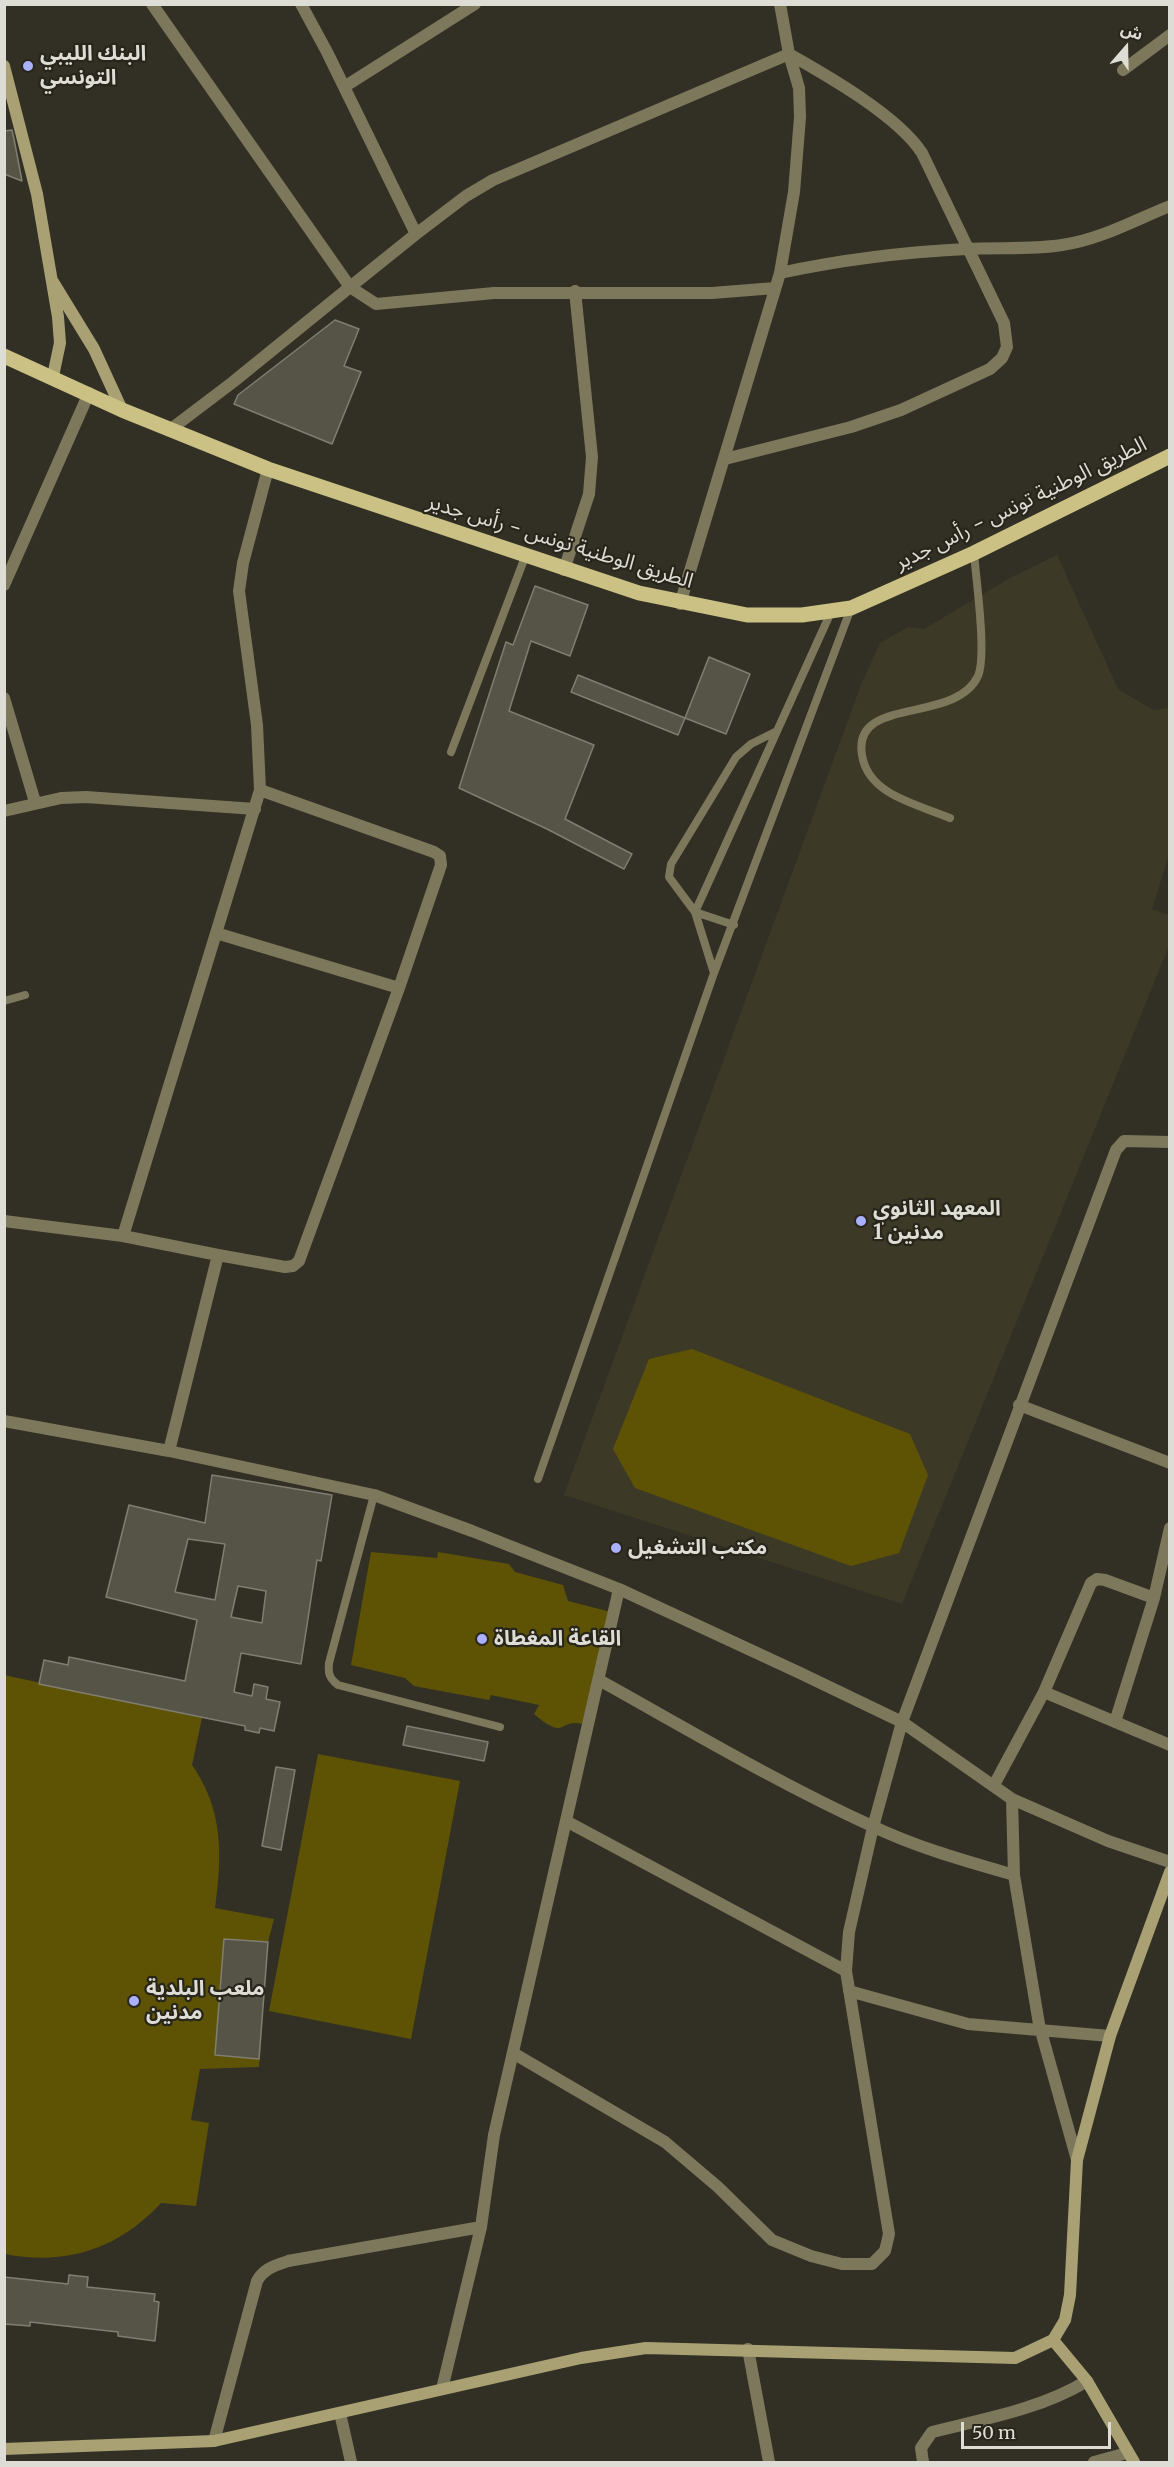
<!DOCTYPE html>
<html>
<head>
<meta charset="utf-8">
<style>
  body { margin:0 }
  #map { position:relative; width:1174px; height:2467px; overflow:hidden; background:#323024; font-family:Merriweather,"Noto Sans Arabic",serif }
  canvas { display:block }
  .frame { position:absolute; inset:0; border:6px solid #deddd5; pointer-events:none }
  .north { position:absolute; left:1096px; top:18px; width:60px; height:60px; -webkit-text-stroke:4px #28261b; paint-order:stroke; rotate:20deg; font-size:16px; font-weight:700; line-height:24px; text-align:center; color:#deddd5 }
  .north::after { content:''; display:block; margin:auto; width:21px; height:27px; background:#deddd5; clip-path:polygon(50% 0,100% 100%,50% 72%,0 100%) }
  .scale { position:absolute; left:961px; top:2422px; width:150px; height:27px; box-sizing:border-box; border:3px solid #deddd5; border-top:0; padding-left:8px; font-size:18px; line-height:21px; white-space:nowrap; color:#deddd5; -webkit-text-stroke:4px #28261b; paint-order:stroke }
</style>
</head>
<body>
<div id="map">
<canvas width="1174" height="2467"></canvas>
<div class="frame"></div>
<div class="north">ش</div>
<div class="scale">50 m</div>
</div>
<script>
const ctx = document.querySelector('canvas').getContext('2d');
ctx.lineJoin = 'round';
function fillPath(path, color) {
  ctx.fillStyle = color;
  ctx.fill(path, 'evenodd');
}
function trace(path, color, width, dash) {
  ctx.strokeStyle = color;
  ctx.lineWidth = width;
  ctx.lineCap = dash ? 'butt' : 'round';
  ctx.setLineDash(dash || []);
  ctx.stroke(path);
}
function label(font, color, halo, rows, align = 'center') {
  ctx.font = font + ' Merriweather,"Noto Sans Arabic",serif';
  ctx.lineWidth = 4.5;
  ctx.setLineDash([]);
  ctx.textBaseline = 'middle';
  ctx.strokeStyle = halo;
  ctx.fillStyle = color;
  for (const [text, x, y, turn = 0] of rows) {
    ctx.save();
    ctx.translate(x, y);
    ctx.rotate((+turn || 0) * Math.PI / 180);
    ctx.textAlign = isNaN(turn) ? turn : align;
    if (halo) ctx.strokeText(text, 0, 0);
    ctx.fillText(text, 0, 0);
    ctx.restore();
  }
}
fillPath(new Path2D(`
  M1057,555L1118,689L1153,710L1169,708V855L1152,909L1169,915V946L902,1604L564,1495L861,685L880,643L908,627L924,629L1010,578Z`), '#3c3927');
fillPath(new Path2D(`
  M692,1349L910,1434L928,1475L899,1553L851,1566L635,1488L613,1449L649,1359Z
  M371,1552L437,1558L438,1552L509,1564L515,1572L563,1585L568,1601L611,1612L582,1724C558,1718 567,1742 534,1714L539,1705L491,1695L489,1700L414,1686L405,1678L351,1665Z
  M4,1675L202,1718L192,1765C224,1811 222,1856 215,1908L274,1919L268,1942L259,2067L200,2069L191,2120L209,2123L196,2206L161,2203C119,2249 65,2266 5,2254Z
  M318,1754L460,1781L411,2039L269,2011Z`), '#5e5305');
const building = new Path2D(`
  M12,130L14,139L22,181L4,174V131Z
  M335,320L359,329L344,366L361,372L332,444L234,404L238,395Z
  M535,586L588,605L570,656L531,641L509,711L594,745L565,819L632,854L624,869L547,829L459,788L506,642L513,645Z
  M709,657L750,674L726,734L685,718L678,735L571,692L578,675L685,718Z
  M212,1475L332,1495L321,1561L317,1560L301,1664L241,1653L234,1692L252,1696L254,1684L268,1687L266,1699L280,1702L274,1731L260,1728L259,1733L245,1730V1726L39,1684L44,1660L68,1665L69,1657L185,1681L197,1620L106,1597L129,1505L205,1523ZM188,1539L225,1544L215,1600L175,1592ZM238,1586L266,1591L262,1623L231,1617Z
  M407,1726L488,1742L484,1761L403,1745Z
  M276,1767L295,1770L281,1850L262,1846Z
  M224,1939L268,1942L259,2059L215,2055Z
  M69,2275L88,2277L87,2287L155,2294L154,2301L159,2302L155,2341L118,2336V2332L30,2322V2326L4,2324V2277L68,2284Z`);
fillPath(building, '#555447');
trace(building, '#807e70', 1.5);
trace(new Path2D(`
  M451,752L525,557
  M950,818C917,804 868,795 862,755C852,695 955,725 978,676C987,656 976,579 974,553
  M695,912L831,612
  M695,912L734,925
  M714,973L695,912L669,877L671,864L736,757L751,744L777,731
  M4,1001L25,995
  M538,1479L714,973L851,608
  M374,1495L329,1663C328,1673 329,1678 338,1685L500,1727`), '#7d785c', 8);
trace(new Path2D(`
  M152,4L350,287L233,382L171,429
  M301,4L327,52L416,234L350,287L376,304L494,293H712L775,288
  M1123,70L1170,35
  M344,87L475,4
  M416,234L466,196L493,180L789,54C828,76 898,116 922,153L1004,323L1007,347L1002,358L990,369L901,410L851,427L725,459
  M780,273C840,260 905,252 966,249C999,247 1030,250 1062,245C1099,240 1135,220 1170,206
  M564,570L589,494L592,457L575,291
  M4,585L89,393
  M680,604L780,273L794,192L800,117L799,88L789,54L780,4
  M4,698L35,802
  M4,811L61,798L86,797L255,809
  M216,933L399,988
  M4,1221L123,1236L260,790L257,725L239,591L243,563L268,469
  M123,1236L218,1255L169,1451
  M218,1255L285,1267L293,1266L299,1261L399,988L441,865L440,856L434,852L260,790
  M1019,1405L1170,1463
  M4,1421L169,1451L374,1495L472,1531L619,1589L800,1673L902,1722L1012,1799L1108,1841L1170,1862
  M599,1680C689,1730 778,1783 872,1826C918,1848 966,1861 1014,1875
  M1044,1692L1170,1745
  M1115,1722L1154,1598L1170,1528
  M994,1785L1044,1692L1091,1583L1097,1579L1105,1580L1154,1598
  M1012,1799L1014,1875L1039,2024L1077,2160
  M566,1821L846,1971
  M849,1991L968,2024L1110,2036
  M513,2053L665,2142L718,2187L772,2240L811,2256L842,2264H872L885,2251L889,2234L846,1971L849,1932L873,1827L902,1722L1116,1150L1124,1141L1170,1142
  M748,2349L769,2462
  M442,2389L481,2227L494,2135L619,1589
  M340,2413L351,2462
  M214,2441L257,2281C264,2268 275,2266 288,2261L481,2227
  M923,2462L921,2448L932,2432C984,2419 1041,2409 1087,2381
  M1094,2462L1127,2453`), '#7d785c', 12);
trace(new Path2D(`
  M4,66L37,194L58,317L60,343L53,376
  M53,282L94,349L122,410
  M1053,2340L1087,2381L1134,2462
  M4,2449L214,2441L581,2358L646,2348L1015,2358L1053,2340L1065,2320L1070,2295L1077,2160L1110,2036L1170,1872`), '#a9a173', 12);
trace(new Path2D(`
  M4,356L122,410L268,469L639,593L747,615H802L851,608L974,553L1170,456`), '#cbc184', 15);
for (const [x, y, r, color] of [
  [28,66,6,"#aab0fc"],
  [861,1221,6,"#aab0fc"],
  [616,1548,6,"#aab0fc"],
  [482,1639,6,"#aab0fc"],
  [134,2001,6,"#aab0fc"]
]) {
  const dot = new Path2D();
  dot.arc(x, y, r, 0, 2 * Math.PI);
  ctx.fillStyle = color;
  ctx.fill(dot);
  trace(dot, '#28261b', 2);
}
label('bold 21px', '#deddd5', '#28261b', [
  ["البنك الليبي",40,54],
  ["التونسي",40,78],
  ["المعهد الثانوي",873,1209],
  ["مدنين 1",873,1233],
  ["مكتب التشغيل",628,1548],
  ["القاعة المغطاة",494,1639],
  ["ملعب البلدية",146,1989],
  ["مدنين",146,2013]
], 'left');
label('21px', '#deddd5', '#28261b', [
  ["الطريق الوطنية تونس - رأس جدير",1021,504,-26],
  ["الطريق الوطنية تونس - رأس جدير",560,542,17]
]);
</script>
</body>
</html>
